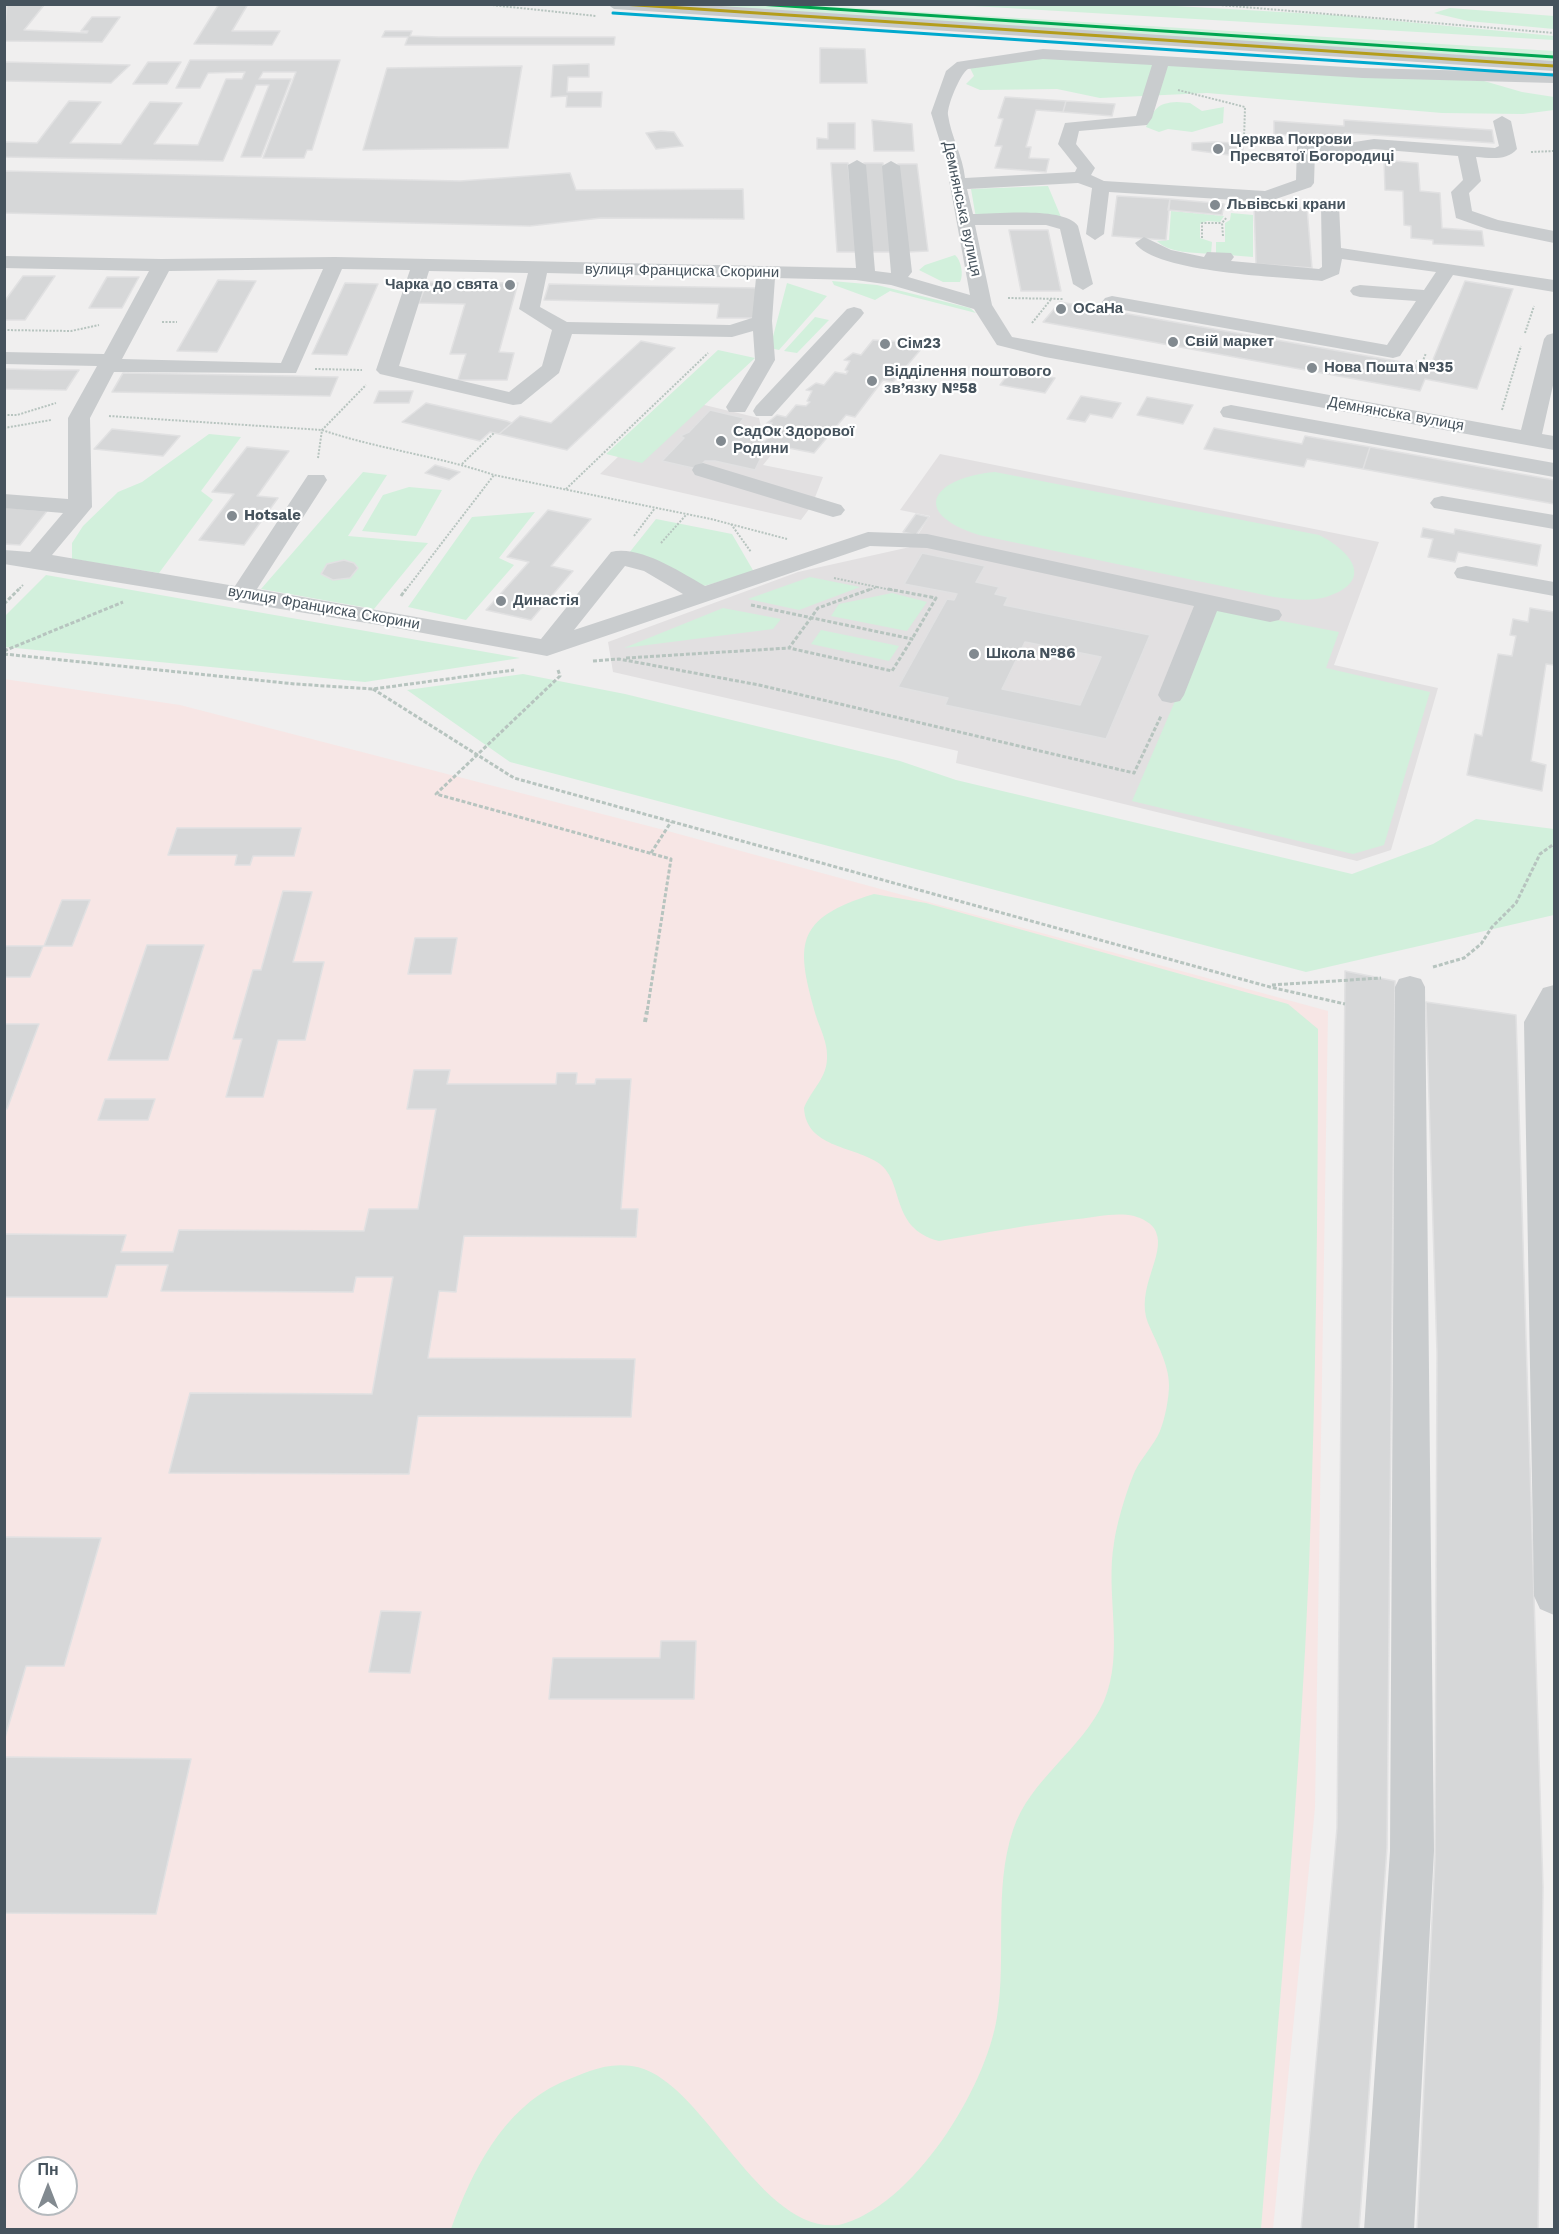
<!DOCTYPE html>
<html>
<head>
<meta charset="utf-8">
<style>
  body { margin:0 }
  #map { position:relative; width:1559px; height:2234px; overflow:hidden; background:#f0efef; font-family:"Work Sans",sans-serif }
  canvas { display:block }
  .frame { position:absolute; inset:0; border:6px solid #46535d; pointer-events:none }
  .north { position:absolute; left:18px; top:2156px; width:60px; height:60px; box-sizing:border-box; background:#fff; border:2px solid #b5babe; border-radius:50%; rotate:0deg; font-size:16px; font-weight:700; line-height:24px; text-align:center; color:#46535d }
  .north::after { content:''; display:block; margin:auto; width:21px; height:27px; background:#828a90; clip-path:polygon(50% 0,100% 100%,50% 72%,0 100%) }
</style>
</head>
<body>
<div id="map">
<canvas width="1559" height="2234"></canvas>
<div class="frame"></div>
<div class="north">Пн</div>
</div>
<script>
const ctx = document.querySelector('canvas').getContext('2d');
ctx.lineJoin = 'round';
function fillPath(path, color) {
  ctx.fillStyle = color;
  ctx.fill(path, 'evenodd');
}
function trace(path, color, width, dash) {
  ctx.strokeStyle = color;
  ctx.lineWidth = width;
  ctx.lineCap = dash ? 'butt' : 'round';
  ctx.setLineDash(dash || []);
  ctx.stroke(path);
}
function label(font, color, halo, rows, align = 'center') {
  ctx.font = font + ' "Work Sans",sans-serif';
  ctx.lineWidth = 4.5;
  ctx.setLineDash([]);
  ctx.textBaseline = 'middle';
  ctx.strokeStyle = halo;
  ctx.fillStyle = color;
  for (const [text, x, y, turn = 0] of rows) {
    ctx.save();
    ctx.translate(x, y);
    ctx.rotate((+turn || 0) * Math.PI / 180);
    ctx.textAlign = isNaN(turn) ? turn : align;
    if (halo) ctx.strokeText(text, 0, 0);
    ctx.fillText(text, 0, 0);
    ctx.restore();
  }
}
fillPath(new Path2D(`
  M679,399L759,418L764,440L763,443L776,449L763,465L823,477L812,505L801,520L600,474Z
  M940,454L1379,542L1334,665L1438,688L1391,850L1357,861L956,763L958,751L613,672L608,642L798,572L910,547L930,516L900,510Z`), '#e2e0e1');
fillPath(new Path2D(`
  M4,679L180,705L664,830L1328,1011L1315,1808L1273,2229H5ZM30,2168H66V2204H30Z`), '#f7e6e5');
fillPath(new Path2D(`
  M703,4L808,5L1554,51V61L701,7Z
  M956,5H1158L1334,15L1554,36V40Z
  M1450,8L1554,16V29L1468,21L1434,13Z
  M1046,58L1484,81L1522,92L1554,97V110L1523,114L1442,113L1207,93L1100,98L1057,89L980,90L966,84L974,76L970,68Z
  M1177,102L1190,103L1202,111L1224,107L1223,123L1192,132L1168,129L1159,132L1146,127C1154,109 1157,103 1177,102Z
  M1048,186L1061,217L976,218L971,189Z
  M1171,211L1224,216L1220,222L1207,221L1200,224V238L1212,242L1211,254C1194,252 1170,254 1157,241L1169,240Z
  M1231,213L1253,215V257L1216,254V242H1225V223L1230,220Z
  M955,255C961,260 964,275 960,282H943L919,270L925,265Z
  M832,281L877,285L970,308L976,313L890,291L875,300L834,285Z
  M787,283L827,296L779,350L770,348Z
  M815,317L829,320L797,353L784,351Z
  M718,350L755,358L642,463L606,454Z
  M209,434L241,437L201,491L213,500L159,573L72,559V543L83,526L118,492L142,482Z
  M363,472L387,475L348,536L428,543L374,609L261,589Z
  M995,472L1319,535C1351,551 1376,581 1326,597C1309,602 1292,599 1274,597L979,535C907,512 935,477 995,472Z
  M409,487L442,490L416,536L362,531L383,495Z
  M535,512L499,558L514,565L466,620L408,607L472,517Z
  M656,519L732,534L754,572L704,586L629,553Z
  M46,575L520,658L365,682L5,647V616Z
  M810,577L860,587L799,610L748,599Z
  M892,593L927,602L907,631L831,616L839,604Z
  M723,608L781,619L773,629L624,648Z
  M1215,608L1339,632L1326,668L1430,692L1384,845L1353,854L1132,801Z
  M821,630L899,646L889,661L811,644Z
  M523,674L625,694L900,761L956,780L1352,874L1433,844L1476,819L1554,829V915L1306,972L510,762L407,690Z
  M874,894L926,903L1288,1004L1318,1029C1318,1208 1316,1387 1309,1567C1300,1788 1279,2009 1261,2229H451C471,2173 503,2109 560,2083C584,2073 605,2062 632,2066C702,2075 757,2234 839,2225C913,2207 986,2088 997,2017C1007,1956 993,1890 1013,1830C1030,1779 1082,1750 1104,1701C1125,1652 1105,1594 1114,1543C1117,1522 1127,1489 1135,1471C1142,1457 1154,1445 1160,1431C1165,1419 1169,1398 1169,1385C1169,1364 1156,1342 1148,1323C1135,1289 1166,1255 1156,1232C1153,1223 1141,1218 1134,1216C1116,1212 1096,1217 1078,1219C1031,1224 985,1233 939,1241C888,1228 906,1180 877,1162C852,1146 806,1147 804,1108C812,1088 828,1078 827,1055C827,1043 821,1030 817,1019C796,946 792,919 874,894Z`), '#d2f0dc');
const building = new Path2D(`
  M7,4H45L24,30L87,33L88,31H81L92,17H120L102,42L4,41Z
  M219,4H248L232,31H280L272,45L194,44Z
  M385,31H412L410,36L439,37H615L614,45H405L408,37H382Z
  M820,48L865,49L867,83H820Z
  M190,60H340L312,150H307L304,158H263L296,72H263L259,79H291L261,157H241L269,85H256L223,161L4,157V142L37,143L69,101L101,102L70,143L121,144L150,102L182,103L154,144L198,145L226,79H242L245,72L208,73L200,88H176Z
  M4,62L130,65L111,83L4,81Z
  M148,62H181L167,84H133Z
  M589,64V77H568L567,92H602L601,107H566L567,96L551,97L553,65Z
  M522,66L508,148L363,150L387,68Z
  M1005,97L1066,101L1063,112L1036,110L1026,147H1031L1029,158L1049,159L1046,172L995,168L1002,146H995L1003,119L998,118Z
  M1066,101L1115,104L1112,116L1063,112Z
  M872,120L912,124L914,151H874Z
  M1344,120L1492,130L1494,143L1345,133V139L1274,134V121L1344,126Z
  M828,123H855V149H817V138L828,139Z
  M661,131L674,132L683,146L656,149L646,133Z
  M1214,142L1237,143V146L1243,148V152L1237,153L1236,156L1192,150V143Z
  M1384,160L1418,163L1420,191L1440,193L1442,228L1482,231L1484,246L1433,244V240L1411,238V226L1404,225L1403,191L1385,190Z
  M831,163H848L857,252H837Z
  M864,163H883L892,252H872Z
  M898,164H917L928,251L908,252Z
  M4,171L460,181L570,173L576,190L743,189L744,219L601,218L530,226L4,213Z
  M1117,196L1170,199L1166,240L1112,236Z
  M1170,199L1224,204L1222,215L1168,210Z
  M1254,205L1307,208L1312,268L1256,264Z
  M1009,230H1048L1061,291H1021Z
  M23,276H55L25,320H4V302Z
  M107,277H139L122,308H89Z
  M218,280L256,281L217,352L177,351Z
  M1465,281L1513,289L1477,389L1425,379L1420,391L1043,322L1060,302L1430,367Z
  M427,282L518,283L499,352L514,353L507,380H458L466,354H450L465,304L419,303Z
  M345,283L378,284L347,355L312,354Z
  M549,284L640,286L759,288L755,318H717L719,304L544,300Z
  M873,340L904,342L902,345L922,348L893,382L883,380L855,417L846,415L814,453L763,443L771,435L765,434L772,423H767L777,415L786,417L796,405L806,406L810,402L807,401L812,391L806,390L816,383L824,385L835,372L846,374L848,371L845,370L850,361L844,360L853,353L861,355Z
  M641,341L675,348L567,450L499,434L520,416L551,423Z
  M4,369L45,370H79L66,390L4,389Z
  M1011,370L1055,378L1045,393L1000,385Z
  M123,373L292,376L338,377L330,396L112,392Z
  M379,391H413L409,403H374Z
  M1081,396L1121,403L1112,418L1090,414L1085,422L1067,419Z
  M1147,397L1193,405L1183,424L1137,415Z
  M426,403L507,421L512,423L499,434L490,432L480,441L402,422Z
  M710,410L744,418L732,432L763,439L761,443L767,445L755,470L715,461H705L697,469L662,461L684,438L680,436L689,432Z
  M1214,428L1302,444L1305,436L1370,447L1363,469L1307,459L1304,467L1204,449Z
  M112,429L180,436L163,456L94,449Z
  M247,447L289,451L257,496L278,498L244,545L199,540L234,494L212,492Z
  M1370,447L1554,480V504L1363,469Z
  M435,465L460,472L449,480L425,473Z
  M4,507L47,511L20,545L4,544Z
  M548,510L591,519L551,566L573,571L531,620L486,610L529,562L507,557Z
  M916,514L929,517L916,535L903,532Z
  M1423,528L1454,534L1455,529L1541,545L1537,566L1458,552L1455,562L1428,557L1433,539L1421,537Z
  M922,553L985,566L976,582L999,587L995,594L1008,597L1004,605L1150,635L1106,739L945,705L948,698L898,687L947,599L954,600L957,594L904,584ZM1025,642L1101,657L1080,705L1002,689Z
  M344,560L354,563L358,568L350,578L333,580L321,574L327,564Z
  M1530,608L1554,612V665L1546,664L1531,761L1546,765L1542,791L1467,775L1475,734L1482,736L1498,654L1512,656L1516,636L1510,635L1513,619L1528,622Z
  M177,828H301L294,856H253L250,865H235L237,855H168Z
  M283,891L312,892L293,962H324L305,1040H278L263,1097H226L242,1039H233L253,970H261Z
  M62,900H90L72,946H44Z
  M415,938H457L451,974H408Z
  M147,945H204L168,1060H108Z
  M4,946H43L30,977H4Z
  M1345,971L1395,981L1387,1848L1359,2230H1301L1337,1828Z
  M1426,1002L1516,1015L1543,1887L1538,2230H1417L1435,1859L1437,1353Z
  M4,1024H39L7,1109H4Z
  M414,1070H450L447,1084H556L557,1073H577L576,1084H595L596,1079H631L621,1209H638L636,1237L464,1236L456,1292L439,1291L428,1358L635,1359L631,1417L418,1416L409,1474L169,1473L190,1393L372,1394L393,1277H356L353,1292L161,1291L168,1265H116L107,1297H4V1234L126,1235L121,1252H173L179,1230L364,1231L369,1209H418L436,1109H407Z
  M105,1099H155L148,1120H98Z
  M4,1537L101,1538L64,1666H26L4,1741Z
  M381,1611L421,1612L410,1673L369,1672Z
  M661,1641H696L694,1699H549L553,1658H660Z
  M4,1757L191,1759L156,1914L4,1913Z`);
fillPath(building, '#d6d7d8');
trace(building, '#e1e1e2', 1.5);
trace(new Path2D(`
  M482,4L596,16
  M1208,4L1554,33
  M1178,90L1245,107L1244,140L1281,143
  M1531,152L1554,151
  M1223,236L1222,223L1227,217
  M1202,238V223H1222
  M1008,298L1063,299
  M162,322H177
  M1032,323L1052,298
  M4,330L71,331L99,325
  M1525,333L1534,306
  M1416,361L1422,363L1426,353
  M315,369L362,370
  M1502,410L1521,346
  M4,415H17L56,403
  M109,416L322,430C378,449 438,456 494,475L711,519L787,539
  M4,428L51,420
  M318,458L322,430L366,385
  M462,464L494,433
  M566,489L708,353
  M731,524L751,552
  M634,536L655,508
  M661,543L686,515
  M834,578L877,587L867,591
  M877,587L896,591
  M17,591L23,585
  M405,591L494,475`), '#b7c4bf', 2, [2, 1.5]);
trace(new Path2D(`
  M888,589L936,598L912,639
  M401,596L406,589
  M4,604L19,589
  M751,605L912,639L892,671L789,648
  M4,651L123,602
  M4,654L295,684L373,689L514,670
  M626,658L789,648L818,608L871,589
  M593,661L619,659L759,685L1134,773L1161,716
  M558,670L560,676L436,794L671,859L647,1012
  M373,689L514,778L1270,987L1345,1004
  M651,853L671,822
  M1433,967L1464,958L1481,944L1492,927L1516,903L1540,854L1554,844
  M1272,985L1381,978`), '#b7c4bf', 3, [4, 2]);
trace(new Path2D(`
  M645,1022L647,1011`), '#b7c4bf', 4, [4.5, 3]);
fillPath(new Path2D(`
  M1043,49L1363,68L1554,73V83L1363,78L1168,66L1152,118L1147,125L1079,131L1076,144L1095,168L1091,175L1104,181L1265,191L1296,180L1297,145L1300,141L1348,143L1374,139L1495,148L1499,146L1493,121L1502,116L1511,121L1517,149C1507,161 1490,158 1476,157L1481,181L1469,193L1472,211L1498,220L1554,231V243L1487,229L1456,218L1451,192L1463,180L1458,156L1374,149L1348,153L1315,151L1314,183L1311,187L1267,202L1109,192L1104,234L1095,240L1086,234L1092,188L1078,183L967,189L973,214C995,214 1065,206 1078,226L1093,284L1083,290L1073,284L1060,229L1046,225H975L992,305L1012,337L1521,430L1544,339L1547,335L1554,333V381L1542,434L1554,436V450L1045,357L997,345L974,309L891,285L856,280L775,278L772,321L775,360L745,412H729L726,407L755,360L753,331L732,337L572,334L559,373L521,404L513,405L380,374L376,370L410,270L342,269L296,373L114,372L90,418L92,507L52,555L235,586L308,475H324L327,480L257,589L541,639L611,552C640,545 680,572 705,586L868,532L927,534L1270,608L1279,610L1282,615L1279,620L1270,622L1217,611L1184,695L1180,701L1171,703L1162,701L1158,695L1194,606L927,548L870,546L547,656L385,626L4,564V550L30,552L63,513L4,508V494L68,499V418L97,366L4,364V352L104,354L149,271L4,268V256L162,259L335,257L856,268L848,165L857,160L866,165L875,271L891,273L882,166L891,161L900,166L912,272L908,277L970,295L945,158L931,113L946,71L957,62ZM1043,59L1152,65L1136,116L1065,123L1058,144L1077,168L1075,172L965,178C963,156 951,137 948,115C947,106 960,74 968,69ZM323,269L281,363L122,359L169,271ZM429,271L528,273L519,309L552,330L542,366L509,392L399,366ZM547,273L756,278L752,318L730,325L567,322L540,307ZM625,566L644,571L683,594L574,630Z
  M1330,199L1339,205L1341,248L1554,280V292L1453,275L1400,356L1393,358L1112,308L1105,306L1102,302L1105,298L1112,296L1387,345L1416,301L1360,297L1353,295L1350,291L1353,287L1360,285L1424,290L1436,272L1342,259L1339,274L1322,281C1284,277 1155,273 1135,243L1144,237L1171,250L1204,257L1207,252L1231,253L1234,257L1231,261L1319,269L1322,267L1321,205Z
  M854,307L861,309L864,313L861,317L772,416H756L753,411L756,406L847,309Z
  M1231,405L1554,463V477L1223,417L1220,412L1223,407Z
  M703,463L841,505L845,510L841,515L833,517L695,475L692,470L695,465Z
  M1442,496L1554,515V529L1434,508L1430,503L1434,498Z
  M1466,566L1554,582V596L1457,578L1454,573L1457,568Z
  M1410,976L1421,979L1425,987L1434,1851L1414,2230H1364L1390,1851L1395,987L1399,979Z
  M1554,985V1615L1540,1609L1534,1596L1524,1022L1543,988Z`), '#c9ccce');
fillPath(new Path2D(`
  M607,4H691L1554,61V71L614,9Z`), '#c6cacc');
trace(new Path2D(`
  M622,4L1554,66`), '#b49d1c', 3);
trace(new Path2D(`
  M613,13L1553,75`), '#00a9ce', 3);
trace(new Path2D(`
  M758,4L1554,57`), '#00a651', 3);
for (const [x, y, r, color] of [
  [1218,149,6,"#828a90"],
  [1215,205,6,"#828a90"],
  [510,285,6,"#828a90"],
  [1061,309,6,"#828a90"],
  [1173,342,6,"#828a90"],
  [885,344,6,"#828a90"],
  [1312,368,6,"#828a90"],
  [872,381,6,"#828a90"],
  [721,441,6,"#828a90"],
  [232,516,6,"#828a90"],
  [501,601,6,"#828a90"],
  [974,654,6,"#828a90"]
]) {
  const dot = new Path2D();
  dot.arc(x, y, r, 0, 2 * Math.PI);
  ctx.fillStyle = color;
  ctx.fill(dot);
  trace(dot, '#fff', 2);
}
label('bold 15px', '#46535d', '#fff', [
  ["Церква Покрови",1230,140],
  ["Пресвятої Богородиці",1230,157],
  ["Львівські крани",1227,205],
  ["Чарка до свята",498,285,"right"],
  ["ОСаНа",1073,309],
  ["Свій маркет",1185,342],
  ["Сім23",897,344],
  ["Нова Пошта №35",1324,368],
  ["Відділення поштового",884,372],
  ["зв’язку №58",884,389],
  ["СадОк Здорової",733,432],
  ["Родини",733,449],
  ["Hotsale",244,516],
  ["Династія",513,601],
  ["Школа №86",986,654]
], 'left');
label('15px', '#46535d', '#fff', [
  ["Демнянська вулиця",962,209,78],
  ["вулиця Франциска Скорини",682,271,1],
  ["Демнянська вулиця",1396,414,10],
  ["вулиця Франциска Скорини",324,608,10]
]);
</script>
</body>
</html>
